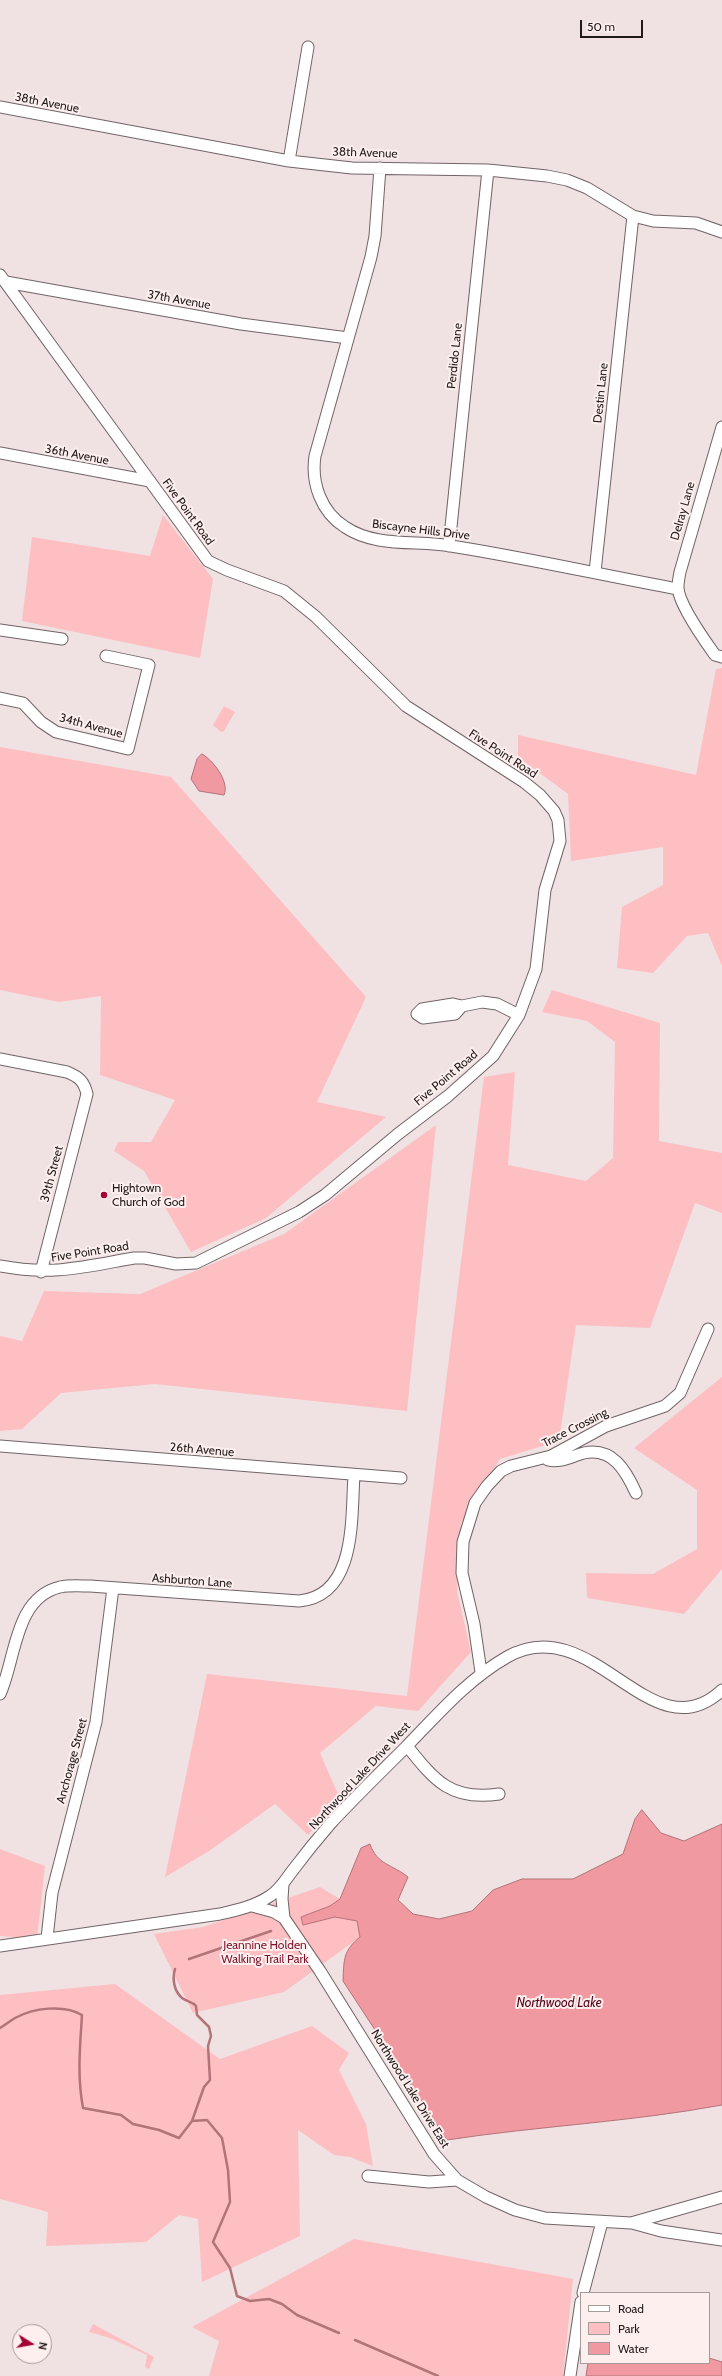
<!DOCTYPE html>
<html>
<head>
<meta charset="utf-8">
<style>
  body { margin:0 }
  #map { position:relative; width:722px; height:2376px; overflow:hidden; background:#f0e1e2; font-family:Cabin,sans-serif }
  canvas { display:block }
  .legend { position:absolute; left:580px; top:2292px; width:130px; height:72px; box-sizing:border-box; background:#feefef; border:1px solid #a59a9a; margin:0; padding:5px 7px; list-style:none; font-size:12px; color:#201a1b }
  .legend li { display:flex; align-items:center; gap:8px; height:20px }
  .legend b { width:20px; border:1px solid #a59a9a }
  .north { position:absolute; left:12px; top:2324px; width:40px; height:40px; box-sizing:border-box; background:#feefef; border:1px solid #a59a9a; border-radius:50%; rotate:101deg; font-size:11px; font-weight:700; line-height:16px; text-align:center; color:#201a1b }
  .north::after { content:''; display:block; margin:auto; width:14px; height:18px; background:#a20236; clip-path:polygon(50% 0,100% 100%,50% 72%,0 100%) }
  .scale { position:absolute; left:580px; top:20px; width:63px; height:18px; box-sizing:border-box; border:2px solid #201a1b; border-top:0; padding-left:5px; font-size:12px; line-height:14px; white-space:nowrap; color:#201a1b; -webkit-text-stroke:3px #feefef; paint-order:stroke }
</style>
</head>
<body>
<div id="map">
<canvas width="722" height="2376"></canvas>
<ul class="legend">
<li><b style="height:5px;background:#fff"></b>Road</li>
<li><b style="height:11px;background:#febfc3"></b>Park</li>
<li><b style="height:11px;background:#f199a1"></b>Water</li>
</ul>
<div class="north">N</div>
<div class="scale">50 m</div>
</div>
<script>
const ctx = document.querySelector('canvas').getContext('2d');
ctx.lineJoin = 'round';
function fillPath(path, color) {
  ctx.fillStyle = color;
  ctx.fill(path, 'evenodd');
}
function trace(path, color, width, dash) {
  ctx.strokeStyle = color;
  ctx.lineWidth = width;
  ctx.lineCap = dash ? 'butt' : 'round';
  ctx.setLineDash(dash || []);
  ctx.stroke(path);
}
function label(font, color, halo, rows, align = 'center') {
  ctx.font = font + ' Cabin,sans-serif';
  ctx.lineWidth = 4;
  ctx.setLineDash([]);
  ctx.textBaseline = 'middle';
  ctx.strokeStyle = halo;
  ctx.fillStyle = color;
  for (const [text, x, y, turn = 0] of rows) {
    ctx.save();
    ctx.translate(x, y);
    ctx.rotate((+turn || 0) * Math.PI / 180);
    ctx.textAlign = isNaN(turn) ? turn : align;
    if (halo) ctx.strokeText(text, 0, 0);
    ctx.fillText(text, 0, 0);
    ctx.restore();
  }
}
fillPath(new Path2D(`
  M163,515L213,579L200,658L22,621L32,537L150,556Z
  M722,668V966L708,933L687,936L653,973L617,968L622,907L663,885V847L571,861L568,794L518,757V735L696,775L716,669Z
  M224,706L235,712L224,731L221,732L213,725Z
  M0,747L171,777L366,997L317,1102L386,1117L266,1218L191,1252L144,1171L114,1151L118,1142H151L175,1100L100,1075L101,996L59,1002L0,990Z
  M552,990L660,1023L659,1141L722,1153V1213L695,1203L650,1328L576,1325L559,1441L500,1459L461,1523L457,1591L471,1652L418,1711L376,1706L320,1753L341,1801L308,1835L275,1804L209,1851L165,1877L207,1674L407,1696L484,1077L515,1072L508,1165L586,1181L613,1158L615,1042L587,1021L542,1012Z
  M436,1125L407,1411L155,1384L61,1393L22,1429L0,1431V1336L22,1341L44,1291L140,1294L284,1234Z
  M722,1377V1569L684,1614L587,1598L586,1573L653,1574L697,1549V1490L634,1448Z
  M0,1849L45,1866L37,1939L0,1936Z
  M320,1887L340,1899L330,1906L301,1917L303,1925L335,1917L357,1921L360,1937L284,1992L193,2013L154,1934L203,1927Z
  M115,1984L220,2059L312,2026L349,2053L339,2070L366,2124L373,2166L350,2157L334,2155L298,2130L300,2236L202,2282L198,2219L179,2215L146,2242L46,2246L48,2212L0,2199V1995Z
  M354,2239L573,2279L563,2376H209L219,2341L192,2327Z
  M93,2324L154,2357L149,2369L145,2367L147,2355L110,2338L89,2332Z`), '#febfc3');
const water = new Path2D(`
  M202,754C213,760 230,782 224,795L199,791L191,779L197,759Z
  M642,1810L661,1833L684,1841L722,1824V2105C631,2122 538,2126 447,2140L343,1981C344,1959 343,1951 360,1937L357,1921L335,1917L303,1925L301,1917L330,1906L340,1899L361,1848L370,1844C377,1865 392,1864 408,1877L398,1900L413,1914L439,1919L472,1911L493,1890L522,1879H573L623,1854L635,1819Z
  M709,2358L722,2362V2376H586L588,2363H709Z`);
fillPath(water, '#f199a1');
trace(water, '#b27379', 1);
trace(new Path2D(`
  M189,1959L271,1931
  M0,2028C5,2025 10,2021 15,2018C33,2008 64,2004 82,2015C80,2047 77,2076 83,2108L121,2115L133,2124L159,2130L179,2138L192,2121L204,2087L210,2080L208,2046L211,2036L209,2027L197,2015L196,2006C192,2001 187,2002 182,1998C174,1991 172,1979 175,1969
  M192,2121L207,2120L222,2138L228,2170L230,2202L213,2242L230,2268L237,2296L250,2301L269,2299L282,2304L297,2315L339,2333
  M355,2340L438,2376`), '#b27379', 2.5);
const minor = new Path2D(`
  M0,107L289,161L352,168L488,170L547,176L567,180L587,188L633,216L653,221L696,223L722,232
  M289,161L308,47
  M380,168L375,236L371,257L315,456C311,483 321,512 345,527C376,548 417,540 451,546C527,558 602,575 678,589
  M0,275L208,561L227,570L284,591L316,617L406,706L524,782L540,795L554,811L558,820L560,841L545,890L536,969L519,1015L493,1056L448,1096L398,1134L325,1195L299,1212L196,1263L176,1264L145,1258H134C83,1267 52,1276 0,1266
  M6,282L241,324L348,338
  M722,427L680,572C679,577 678,583 678,588C679,605 705,641 715,655L722,657
  M0,453L150,481
  M449,546L488,170
  M595,572L633,216
  M0,630L62,639
  M0,698L23,703L41,722L56,732L128,749L149,665L106,656
  M462,1006L455,1014L423,1018L417,1014L422,1009L453,1004L462,1006L482,1002L497,1004L519,1015
  M0,1059L67,1072C79,1077 84,1081 87,1094L41,1272
  M0,1446L401,1478
  M548,1460C561,1463 572,1456 584,1453C613,1447 626,1471 636,1493
  M481,1672L474,1624L462,1573L463,1542L475,1503L487,1486L501,1471L511,1466L551,1456L606,1426L665,1406L680,1393L708,1329
  M0,1694C16,1659 14,1598 60,1587C70,1585 81,1586 90,1586L299,1601C357,1596 351,1518 354,1475
  M407,1746C435,1781 451,1801 499,1794
  M283,1884L282,1899L284,1918L320,1971L434,2154L457,2180L486,2197L515,2210L545,2218L631,2223L722,2197
  M252,1906L274,1912L284,1918
  M47,1938L52,1893L96,1722L113,1588
  M0,1946L220,1914C238,1910 255,1906 270,1896C280,1890 286,1879 293,1870C305,1854 318,1838 331,1823C355,1797 381,1772 406,1747C438,1714 467,1680 507,1657C593,1608 651,1757 722,1690
  M368,2176L429,2182L457,2180
  M632,2223L661,2231L722,2240
  M583,2293L602,2222
  M570,2376L581,2302`);
trace(minor, '#716465', 13);
trace(minor, '#fff', 11);
for (const [x, y, r, color] of [
  [104,1195,4,"#a20236"]
]) {
  const dot = new Path2D();
  dot.arc(x, y, r, 0, 2 * Math.PI);
  ctx.fillStyle = color;
  ctx.fill(dot);
  trace(dot, '#feefef', 1.5);
}
label('12px', '#201a1b', '#feefef', [
  ["38th Avenue",47,103,11],
  ["38th Avenue",365,153,2],
  ["37th Avenue",179,300,10],
  ["Perdido Lane",455,356,-84],
  ["Destin Lane",601,393,-84],
  ["36th Avenue",77,455,11],
  ["Delray Lane",683,511,-74],
  ["Five Point Road",188,512,54],
  ["Biscayne Hills Drive",421,530,7],
  ["34th Avenue",91,726,15],
  ["Five Point Road",503,754,33],
  ["Five Point Road",446,1078,-40],
  ["39th Street",52,1174,-75],
  ["Five Point Road",90,1252,-9],
  ["Trace Crossing",575,1428,-27],
  ["26th Avenue",202,1450,5],
  ["Ashburton Lane",192,1581,4],
  ["Anchorage Street",72,1761,-75],
  ["Northwood Lake Drive West",360,1776,-47],
  ["Northwood Lake Drive East",410,2089,58]
]);
label('12px', '#201a1b', '#feefef', [
  ["Hightown",112,1188],
  ["Church of God",112,1202]
], 'left');
label('12px', '#7b132b', '#feefef', [
  ["Jeannine Holden",265,1945],
  ["Walking Trail Park",265,1959]
]);
label('italic 13px', '#54051a', '#feefef', [
  ["Northwood Lake",559,2003]
]);
</script>
</body>
</html>
